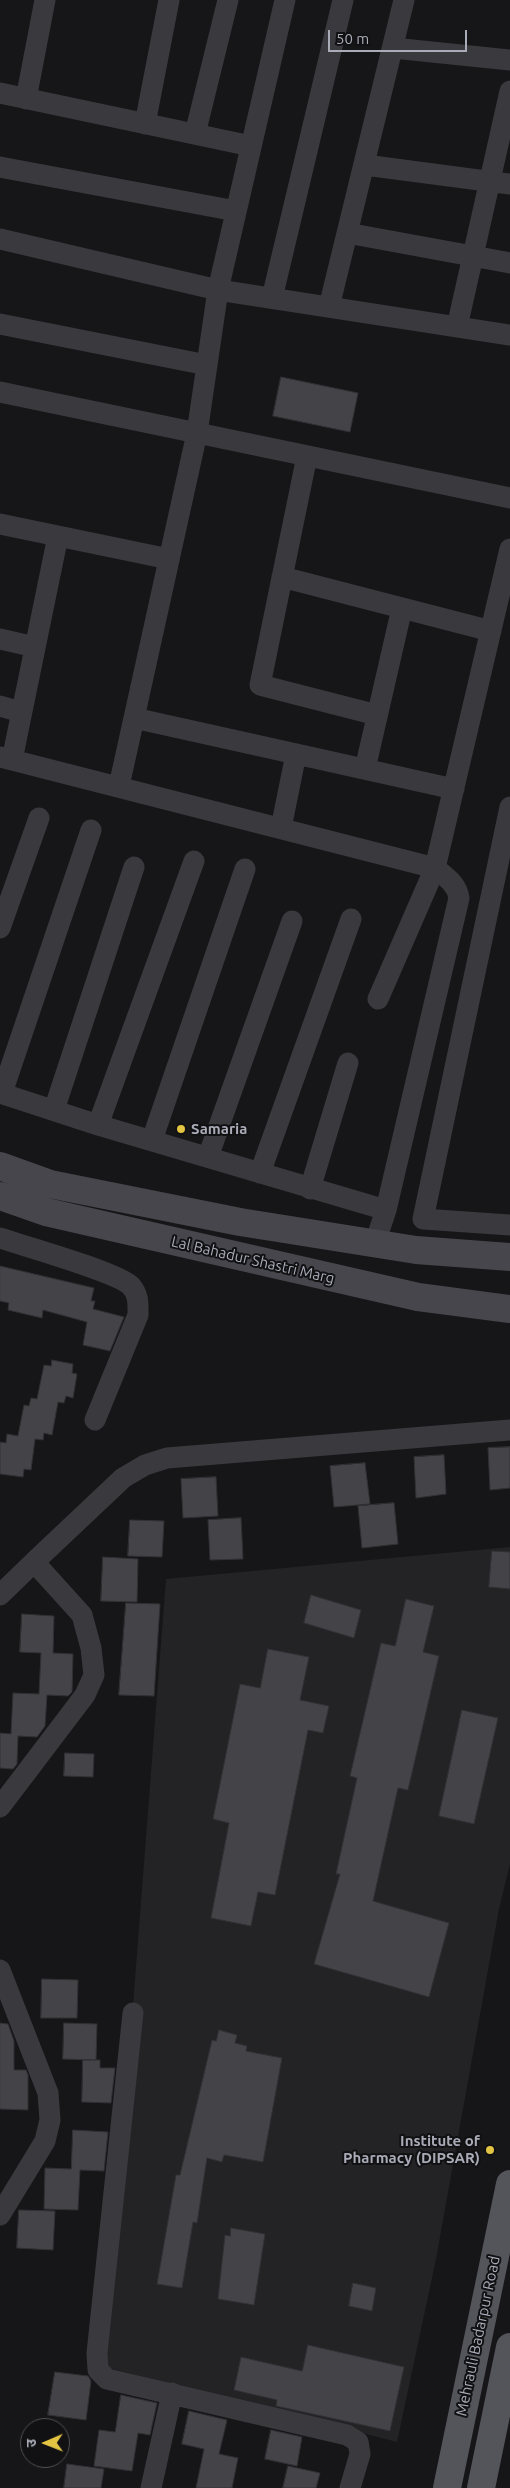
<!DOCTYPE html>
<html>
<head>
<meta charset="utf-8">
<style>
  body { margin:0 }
  #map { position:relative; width:510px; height:2488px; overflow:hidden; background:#161618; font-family:Ubuntu,"Noto Sans Devanagari",sans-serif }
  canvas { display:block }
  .north { position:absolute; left:20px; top:2418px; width:50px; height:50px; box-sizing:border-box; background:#111113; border:1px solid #4e4f55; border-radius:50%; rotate:269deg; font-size:14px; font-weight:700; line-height:20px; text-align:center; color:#a9abb7 }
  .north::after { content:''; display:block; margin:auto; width:18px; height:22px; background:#e3c543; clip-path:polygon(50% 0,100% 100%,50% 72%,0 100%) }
  .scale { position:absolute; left:328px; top:30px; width:139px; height:22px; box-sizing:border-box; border:2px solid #a9abb7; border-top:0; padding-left:6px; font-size:15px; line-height:18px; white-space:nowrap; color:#a9abb7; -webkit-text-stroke:4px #111113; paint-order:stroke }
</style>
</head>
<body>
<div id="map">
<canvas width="510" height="2488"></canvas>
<div class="north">उ</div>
<div class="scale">50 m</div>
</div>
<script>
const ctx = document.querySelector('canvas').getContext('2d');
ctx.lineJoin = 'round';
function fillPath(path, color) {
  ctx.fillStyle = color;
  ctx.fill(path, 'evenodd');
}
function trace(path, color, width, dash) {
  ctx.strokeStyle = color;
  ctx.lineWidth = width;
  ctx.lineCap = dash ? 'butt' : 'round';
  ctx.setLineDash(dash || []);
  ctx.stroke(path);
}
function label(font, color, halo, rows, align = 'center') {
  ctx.font = font + ' Ubuntu,sans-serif';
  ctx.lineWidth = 4;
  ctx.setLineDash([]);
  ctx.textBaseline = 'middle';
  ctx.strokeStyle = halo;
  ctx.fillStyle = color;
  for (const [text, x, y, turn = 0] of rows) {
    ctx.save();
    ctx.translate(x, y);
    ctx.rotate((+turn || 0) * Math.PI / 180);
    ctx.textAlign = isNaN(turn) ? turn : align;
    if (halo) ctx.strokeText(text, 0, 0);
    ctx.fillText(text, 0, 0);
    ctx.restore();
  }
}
fillPath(new Path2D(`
  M510,1547V1864L499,1909L436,2259L397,2442L105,2367L166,1579Z`), '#232225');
const building = new Path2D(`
  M281,377L358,393L350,432L273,416Z
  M0,1266L94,1288L91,1301H95L93,1309L124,1317L110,1351L83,1345L87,1322L43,1310L42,1318L8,1310L9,1303L0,1301Z
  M52,1360L73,1364L72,1373L77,1374L73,1398L66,1396L64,1403L58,1402L52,1435L44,1433L43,1440L35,1439L31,1470L24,1469L23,1477L0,1474V1442L6,1443L7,1434L18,1436L24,1405L29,1406L31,1398L37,1399L44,1365L51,1366Z
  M510,1447V1488L490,1490L488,1448Z
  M444,1455L446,1494L416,1498L414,1457Z
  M365,1463L370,1504L334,1507L330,1466Z
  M216,1477L218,1516L183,1518L181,1479Z
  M394,1503L398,1544L362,1548L358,1506Z
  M241,1518L243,1559L210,1560L208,1520Z
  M130,1520L164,1521L162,1557L128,1556Z
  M492,1551L510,1552V1589L489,1587Z
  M103,1557L138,1559L137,1602L101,1601Z
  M311,1595L361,1610L354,1638L304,1623Z
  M406,1599L434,1606L423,1652L439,1656L408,1790L398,1788L373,1901L449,1923L429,1997L314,1964L340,1874H336L357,1778L350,1776L381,1643L395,1646Z
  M126,1603L160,1604L154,1696L119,1695Z
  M22,1614L54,1616L53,1653L73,1654L72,1692L68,1696L47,1695L45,1726L37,1737L18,1736L17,1764L13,1769L0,1768V1733L11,1734L13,1693L39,1694L41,1653L20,1652Z
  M268,1649L309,1657L300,1700L329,1706L323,1733L308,1730L275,1895L258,1892L251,1926L211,1918L229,1823L213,1819L240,1684L260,1688Z
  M462,1710L498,1718L474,1824L439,1816Z
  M65,1753L94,1754L93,1777L64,1776Z
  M42,1979L78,1980L77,2018H41Z
  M0,2023L8,2024L14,2041V2070H26L28,2075V2110L0,2109Z
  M64,2023L97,2024L96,2060L63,2059Z
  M219,2030L237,2035L235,2043L247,2046L246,2051L282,2058L263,2162L224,2155L222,2162L207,2158L197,2223L193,2222L182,2288L157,2284L176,2175H180L212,2040L216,2041Z
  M83,2060H100V2068H115L111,2103L82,2102Z
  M73,2130L108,2132L104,2171L80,2170L78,2210L44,2209L45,2168L71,2169Z
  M19,2210L55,2211L53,2250L17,2248Z
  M231,2228L265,2234L254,2305L218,2299L225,2235L230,2236Z
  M353,2283L376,2288L372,2311L349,2306Z
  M308,2345L404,2367L390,2431L276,2406L277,2400L234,2390L241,2357L302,2371Z
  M55,2372L88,2376L91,2381L86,2420L48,2415Z
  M121,2395L157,2403L150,2435L138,2433L132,2471L94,2466L99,2430L115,2432Z
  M189,2411L227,2420L219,2454L238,2458L232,2488H196L204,2449L182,2444Z
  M271,2430L302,2437L297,2466L265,2459Z
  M67,2464L104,2469L101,2488H64Z
  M288,2466L320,2473L316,2488H283Z`);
fillPath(building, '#434348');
trace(building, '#313034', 1);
trace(new Path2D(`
  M393,48L510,60
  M0,93L251,146
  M26,99L45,0
  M145,124L169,0
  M195,134L228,0
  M365,165L510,184
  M0,167L236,211
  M347,233L510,263
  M0,239L218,290L510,335
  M272,298L343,0
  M329,307L404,0
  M0,324L207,365
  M457,327L510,91
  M0,392L510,498
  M307,456L260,685L377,715
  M0,524L169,559
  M282,577L491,631
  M0,639L35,647
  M0,706L21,712
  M134,718L454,789
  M0,757L435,868C446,877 457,884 459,898L386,1210L375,1243
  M12,760L58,536
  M365,769L402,608
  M119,786L197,433L218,290L285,0
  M510,807L423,1219L510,1225
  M281,828L296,754
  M0,928L39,818
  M378,999L435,868L510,549
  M0,1093L98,1125L386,1210
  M2,1093L91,830
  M54,1110L134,867
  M98,1125L194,861
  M152,1140L245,869
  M208,1157L292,921
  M260,1173L351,919
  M310,1189L348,1063
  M0,1238C24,1246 117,1272 131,1286C139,1295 138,1304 138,1315L95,1420
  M0,1595L34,1562
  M0,1807L85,1695L94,1675L91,1648L82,1615L34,1562L123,1478L145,1465L167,1458L510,1430
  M0,1970L48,2093L50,2120L45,2141L0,2215
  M133,2013L97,2353L98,2370L107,2379L347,2435L358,2442L360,2454L350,2488
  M151,2488L172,2393`), '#39393e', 21);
trace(new Path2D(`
  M0,1166L50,1184L240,1222L416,1250L510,1257
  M0,1196L46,1212L418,1297L510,1309`), '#46464c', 28);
trace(new Path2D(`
  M447,2488L510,2184
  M481,2488L510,2347`), '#54545b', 28);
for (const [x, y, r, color] of [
  [181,1129,5,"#e3c543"],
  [490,2150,5,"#e3c543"]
]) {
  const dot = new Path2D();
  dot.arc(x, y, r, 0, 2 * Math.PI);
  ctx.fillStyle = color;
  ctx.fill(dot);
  trace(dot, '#111113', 2);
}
label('bold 15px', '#a9abb7', '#111113', [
  ["Samaria",191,1129],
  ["Institute of",480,2141,"right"],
  ["Pharmacy (DIPSAR)",480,2158,"right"]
], 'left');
label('15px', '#a9abb7', '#111113', [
  ["Lal Bahadur Shastri Marg",253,1260,13],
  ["Mehrauli Badarpur Road",478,2336,-78]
]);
</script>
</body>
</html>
